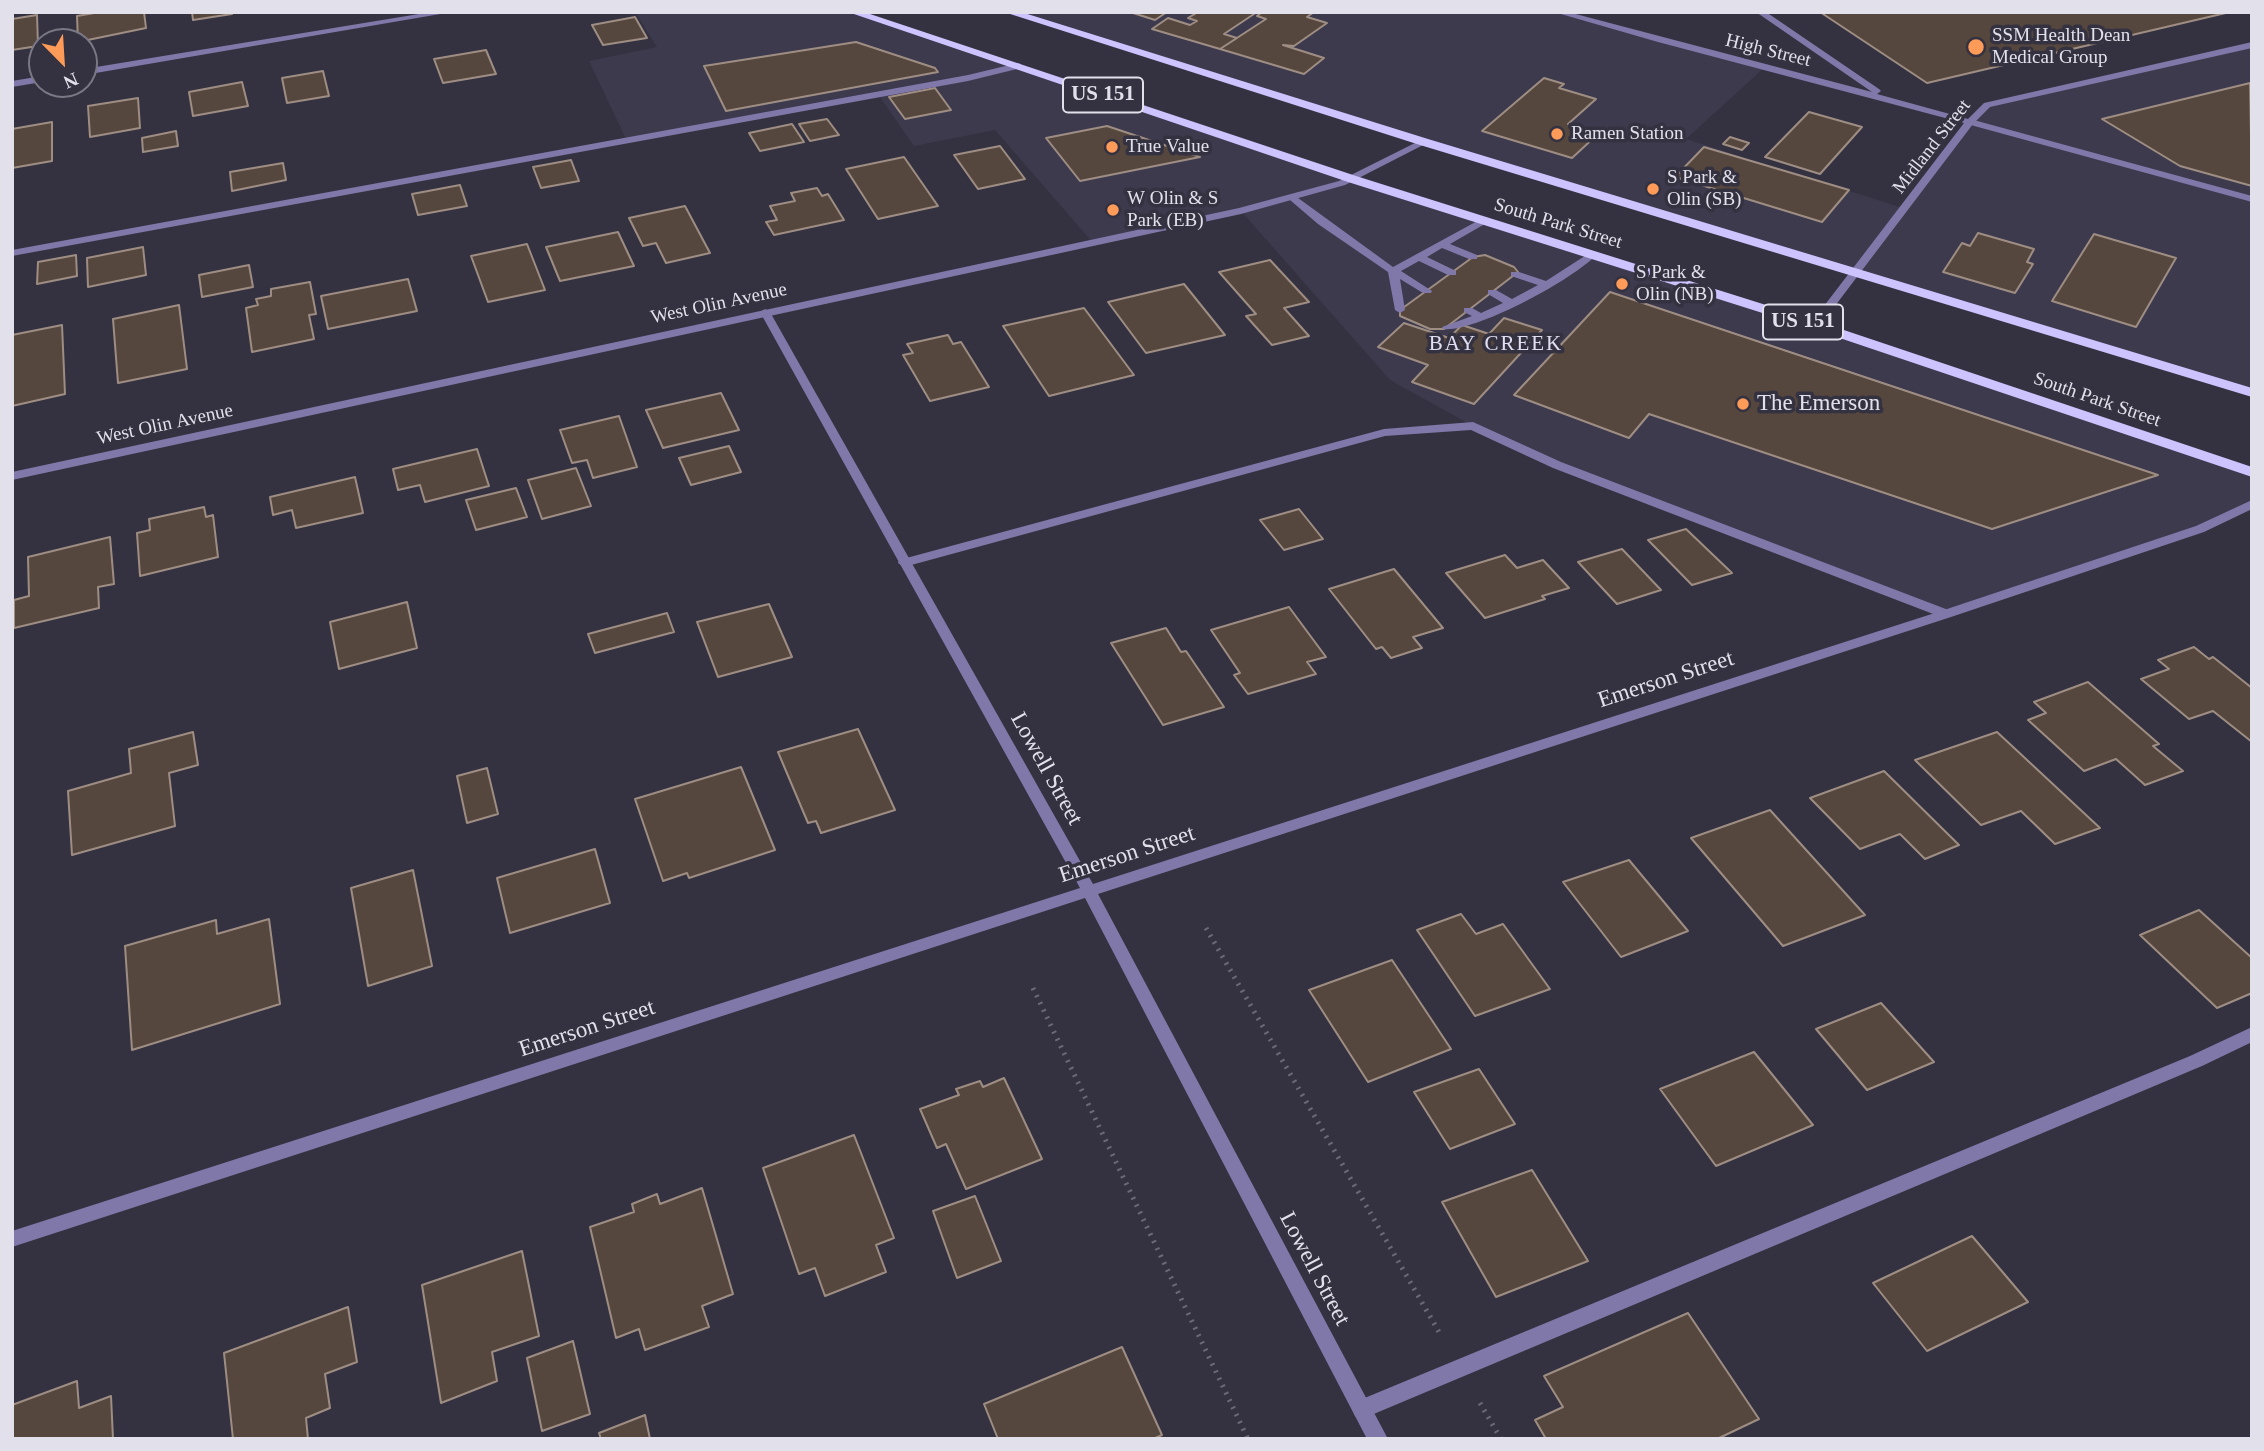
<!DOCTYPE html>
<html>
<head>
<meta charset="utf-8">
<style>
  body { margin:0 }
  #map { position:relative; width:2264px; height:1451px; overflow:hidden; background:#343240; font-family:"Times New Roman",serif }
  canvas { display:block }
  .frame { position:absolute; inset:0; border:14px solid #e2e1eb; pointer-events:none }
  .north { position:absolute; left:28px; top:28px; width:70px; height:70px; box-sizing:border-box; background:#343240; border:2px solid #7a7884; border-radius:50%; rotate:156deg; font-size:19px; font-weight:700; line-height:28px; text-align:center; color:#e2e1eb }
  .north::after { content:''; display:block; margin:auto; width:24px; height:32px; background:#fe9b59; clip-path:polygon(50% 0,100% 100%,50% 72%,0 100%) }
</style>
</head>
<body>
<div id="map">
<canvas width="2264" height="1451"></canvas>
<div class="frame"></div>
<div class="north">N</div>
</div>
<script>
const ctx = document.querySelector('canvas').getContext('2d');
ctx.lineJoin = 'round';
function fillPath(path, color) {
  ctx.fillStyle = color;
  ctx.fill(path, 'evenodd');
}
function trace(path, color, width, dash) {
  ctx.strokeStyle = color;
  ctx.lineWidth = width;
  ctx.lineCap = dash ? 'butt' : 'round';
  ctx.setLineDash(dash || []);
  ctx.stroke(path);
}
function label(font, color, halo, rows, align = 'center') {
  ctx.font = font + ' "Times New Roman",serif';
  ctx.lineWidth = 7;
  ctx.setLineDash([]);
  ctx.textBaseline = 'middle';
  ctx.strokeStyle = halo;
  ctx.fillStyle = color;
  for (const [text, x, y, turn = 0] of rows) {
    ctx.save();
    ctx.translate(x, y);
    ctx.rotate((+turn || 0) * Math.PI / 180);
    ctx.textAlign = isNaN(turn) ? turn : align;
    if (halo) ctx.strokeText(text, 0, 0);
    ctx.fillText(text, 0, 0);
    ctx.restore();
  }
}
fillPath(new Path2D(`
  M635,12H853L1815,325L2252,472V504L2200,529L1946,614L1557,465L1473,426L1390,380L1241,211L1094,244L995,130L914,146L878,94L627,141L589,61L657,47Z
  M1002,12H1558L1764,68L1686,139L1906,209L1987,105L2252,45V397Z`), '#3d3a4e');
const building = new Path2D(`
  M100,12H144L146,28L78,42L77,16Z
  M192,12H231L232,14L193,20Z
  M1130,12H1167L1155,20Z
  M1198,12H1257L1224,34L1237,38L1220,49L1152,29L1168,18L1190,25L1197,21L1188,18Z
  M1262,12H1314L1307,17L1327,23L1294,46L1283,45L1324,58L1304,74L1220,49L1266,19L1257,16Z
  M1820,12H2230L1927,83Z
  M37,15L38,46L12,50V19Z
  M635,17L647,38L603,45L592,25Z
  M856,42L935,68L938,72L726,111L704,66Z
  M486,50L496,74L443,83L434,59Z
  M323,71L329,96L287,103L282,78Z
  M1544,78L1564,84L1559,88L1596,99L1568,124L1599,133L1572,158L1482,131Z
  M242,82L248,106L193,116L189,92Z
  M2250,83L2252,186L2180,166L2102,119Z
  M935,88L951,110L905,119L889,97Z
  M138,98L140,128L90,137L88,106Z
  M1809,112L1862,127L1820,174L1765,157Z
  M827,119L839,135L810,141L799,124Z
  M52,122V161L12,168V129Z
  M792,124L804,142L760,151L749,133Z
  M1107,126L1200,157L1080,181L1046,138Z
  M176,131L178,146L143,152L142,138Z
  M1730,137L1749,143L1742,150L1723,144Z
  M1000,146L1025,179L978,189L954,155Z
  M1704,147L1849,190L1822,222L1675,177Z
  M904,157L938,206L878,219L846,169Z
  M571,160L579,181L541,188L533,167Z
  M283,163L286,180L232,191L230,172Z
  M460,185L467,206L418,215L412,194Z
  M817,188L822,196L828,194L844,220L774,235L766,222L777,220L770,206L795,201L791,193Z
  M685,206L710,253L666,263L656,243L643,246L629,218Z
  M618,232L634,266L560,281L546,247Z
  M1978,233L2034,249L2027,262L2033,264L2015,293L1943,272L1962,243L1970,246Z
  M2094,234L2176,258L2136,327L2052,301Z
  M527,244L545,290L488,302L471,256Z
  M143,247L146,275L88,287L87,258Z
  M76,255L77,276L37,284L38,262Z
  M1485,255L1514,267L1518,272L1444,329H1430L1400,316V310L1473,257Z
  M1270,260L1309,302L1284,308L1309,336L1272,345L1246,316L1256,314L1219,272Z
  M249,265L253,287L202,297L199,275Z
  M408,279L417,311L328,329L321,296Z
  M310,282L316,314L309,315L314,339L252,352L246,308L258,305L256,299L271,296V289Z
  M1184,284L1225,335L1146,353L1108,302Z
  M1610,292L2158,475L1992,529L1649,414L1629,438L1514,395Z
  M179,305L187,369L118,383L113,319Z
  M1084,308L1134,375L1049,396L1003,326Z
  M1504,318L1542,330L1474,404L1412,382L1428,365L1378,347L1404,323L1449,338L1462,325L1489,334Z
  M62,325L65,394L12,406V335Z
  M948,335L953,344L961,342L989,387L930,401L903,355L913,353L907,344Z
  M721,393L739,430L663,448L646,410Z
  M619,416L637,467L593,478L587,460L572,463L560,430Z
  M729,446L741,472L691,485L679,458Z
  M477,449L489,486L425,502L420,485L398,490L393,469Z
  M576,468L591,506L542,519L528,480Z
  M355,477L363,513L296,528L292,510L273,515L270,497Z
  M516,488L527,517L476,530L466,500Z
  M204,507L206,517L213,515L218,557L140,576L137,533L150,530L149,519Z
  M1299,509L1323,539L1284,550L1260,520Z
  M1686,529L1732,573L1692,585L1648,540Z
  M110,537L114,584L98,587L99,608L14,628V600L29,596L28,557Z
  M1622,549L1661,590L1617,604L1578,562Z
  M1505,555L1517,568L1543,560L1569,588L1542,596L1545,599L1485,618L1446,573Z
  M1394,569L1443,628L1413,637L1422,648L1391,658L1382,647L1376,649L1329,589Z
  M407,602L417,648L339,669L330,622Z
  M769,604L792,657L718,677L697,622Z
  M1289,607L1326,657L1307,662L1316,674L1248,694L1234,675L1240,673L1211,630Z
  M667,613L674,632L595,653L588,634Z
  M1166,628L1181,652L1186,651L1224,707L1163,725L1111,643Z
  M2194,647L2209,659L2213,657L2252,688V742L2213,711L2189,719L2141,679L2169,669L2158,660Z
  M2088,682L2159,744L2153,746L2183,771L2145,785L2116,759L2084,771L2028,720L2046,713L2034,702Z
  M858,729L895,810L821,833L816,821L808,823L778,752Z
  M193,732L198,765L169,773L175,826L72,855L68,791L131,773L129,749Z
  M1997,732L2100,828L2055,844L2021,811L1981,825L1915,760Z
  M741,767L775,850L689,878L687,873L663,881L635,799Z
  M487,768L498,814L467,823L457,776Z
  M1884,771L1959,845L1925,859L1900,834L1860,849L1810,798Z
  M1770,810L1865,915L1783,946L1691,838Z
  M595,849L610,903L510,933L497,878Z
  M1629,860L1688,931L1621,957L1563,882Z
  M413,870L432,966L368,986L351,888Z
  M2199,910L2252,958V993L2217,1008L2140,935Z
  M1461,914L1476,934L1503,924L1550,989L1475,1016L1417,930Z
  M269,919L280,1004L132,1050L125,946L216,920L217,934Z
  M1392,960L1451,1049L1368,1082L1309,990Z
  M1881,1003L1934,1062L1867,1090L1816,1029Z
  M1754,1052L1813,1125L1716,1166L1660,1089Z
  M1479,1069L1515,1124L1450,1149L1414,1092Z
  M1004,1078L1042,1159L966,1189L946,1144L937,1148L920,1109L959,1095L956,1089L980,1081L983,1087Z
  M854,1135L894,1238L876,1245L886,1272L825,1296L815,1268L799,1274L763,1168Z
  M1532,1170L1588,1261L1496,1297L1442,1202Z
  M702,1188L733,1294L702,1306L709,1327L645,1350L639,1329L616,1338L590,1227L634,1212L632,1204L657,1194L660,1204Z
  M975,1196L1001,1261L957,1278L933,1211Z
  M1972,1236L2028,1302L1927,1351L1873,1283Z
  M522,1251L539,1336L492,1352L497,1381L441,1403L422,1285Z
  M348,1307L357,1362L325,1374L330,1408L306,1418L308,1439H233L224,1353Z
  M1688,1313L1759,1419L1717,1439H1546L1535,1420L1563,1407L1544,1376Z
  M573,1341L590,1414L542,1431L527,1358Z
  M1122,1347L1162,1435L1153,1439H998L984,1404Z
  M77,1381L79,1408L111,1396L113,1439H12V1405Z
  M645,1415L650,1439H601L599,1433Z`);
fillPath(building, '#56473e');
trace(building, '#9e8d83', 2);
trace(new Path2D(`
  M1206,928L1439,1332
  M1033,988L1248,1439
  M1480,1403L1501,1439`), '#6b6976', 5, [2, 6]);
fillPath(new Path2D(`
  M1018,63L1021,64V68L968,81L12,256V250L968,75Z
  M1970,119L2252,196V202L1967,124L1965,122Z
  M1294,195L1393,267L1481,219L1490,221L1450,244L1477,255V259H1469L1442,248L1427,257L1456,271V275H1448L1419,261L1401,271L1432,291L1431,293H1423L1400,279L1405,310L1400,313L1395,310L1388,272L1318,224L1290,200L1289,198Z
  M1591,252L1596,255C1574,279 1475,333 1443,329L1442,327L1472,316L1464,312V308H1472L1481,313L1503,303L1488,294V290H1496L1512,299L1538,285L1511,276V272H1519L1546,281Z
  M1473,422L1561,462L1951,611L1953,614L1946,618L1941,617L1553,468L1471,430L1385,436L904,567L898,563L899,560L1384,429Z
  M2252,1027V1042L2202,1066L1369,1416L1362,1418L1355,1416L1352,1409L1355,1402L2190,1056Z`), '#8078a9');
fillPath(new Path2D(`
  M431,12H452L84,75V69Z
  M1554,12H1568L1872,92L1756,12H1766L1879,89L1881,91L1877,94L1968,119L1984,103L2252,42V48L1990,107L1973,124L1819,327L1815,328L1810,325L1811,323L1964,123L1658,42Z
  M42,76V82L12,87V81Z
  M765,309L770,312L1093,884L1941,611L2196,526L2252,500V509L2204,532L1951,617L1098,894L1388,1439H1367L1085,898L12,1247V1231L1080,888L760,312Z`), '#8078a9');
fillPath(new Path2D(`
  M1421,140L1429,142L1345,185L1241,214L12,480V472L1239,208L1339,181Z`), '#8078a9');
fillPath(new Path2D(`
  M848,12H864L1356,176L1820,322L2252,467V477L1810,328L1348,182Z
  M1004,12H1021L1428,139L2252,388V397L1420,145Z`), '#ccc3ff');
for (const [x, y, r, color] of [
  [1976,47,9,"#fe9b59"],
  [1557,134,7,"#fe9b59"],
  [1112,147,7,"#fe9b59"],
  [1653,189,7,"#fe9b59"],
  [1113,210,7,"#fe9b59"],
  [1622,284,7,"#fe9b59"],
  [1743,404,7,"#fe9b59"]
]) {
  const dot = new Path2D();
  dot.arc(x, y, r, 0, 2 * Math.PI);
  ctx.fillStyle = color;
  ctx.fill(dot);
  trace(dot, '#343240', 2.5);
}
label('19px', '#e2e1eb', '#343240', [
  ["SSM Health Dean",1992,36],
  ["Medical Group",1992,58],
  ["Ramen Station",1571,134],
  ["True Value",1126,147],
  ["S Park &",1667,178],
  ["Olin (SB)",1667,200],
  ["W Olin & S",1127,199],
  ["Park (EB)",1127,221],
  ["S Park &",1636,273],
  ["Olin (NB)",1636,295]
], 'left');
label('19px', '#e2e1eb', '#343240', [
  ["High Street",1768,51,14],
  ["Midland Street",1932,147,-52],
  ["South Park Street",1558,224,17],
  ["West Olin Avenue",719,304,-12],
  ["South Park Street",2097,400,19],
  ["West Olin Avenue",165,425,-12]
]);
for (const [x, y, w] of [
  [1103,95,80],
  [1803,322,80]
]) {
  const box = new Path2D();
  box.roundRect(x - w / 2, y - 17.5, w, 35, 5);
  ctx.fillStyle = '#343240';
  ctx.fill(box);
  trace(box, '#e2e1eb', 2);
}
label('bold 21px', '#e2e1eb', null, [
  ["US 151",1103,95],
  ["US 151",1803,322]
]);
ctx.letterSpacing = '2px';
label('21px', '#e2dff2', '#343240', [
  ["BAY CREEK",1496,344]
]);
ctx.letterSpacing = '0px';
label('23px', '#e2e1eb', '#343240', [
  ["The Emerson",1757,404]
], 'left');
label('23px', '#e2e1eb', '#343240', [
  ["Emerson Street",1666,680,-18],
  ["Lowell Street",1046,769,61],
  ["Emerson Street",1127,855,-18],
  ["Emerson Street",587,1029,-18],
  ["Lowell Street",1314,1269,62]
]);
</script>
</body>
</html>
